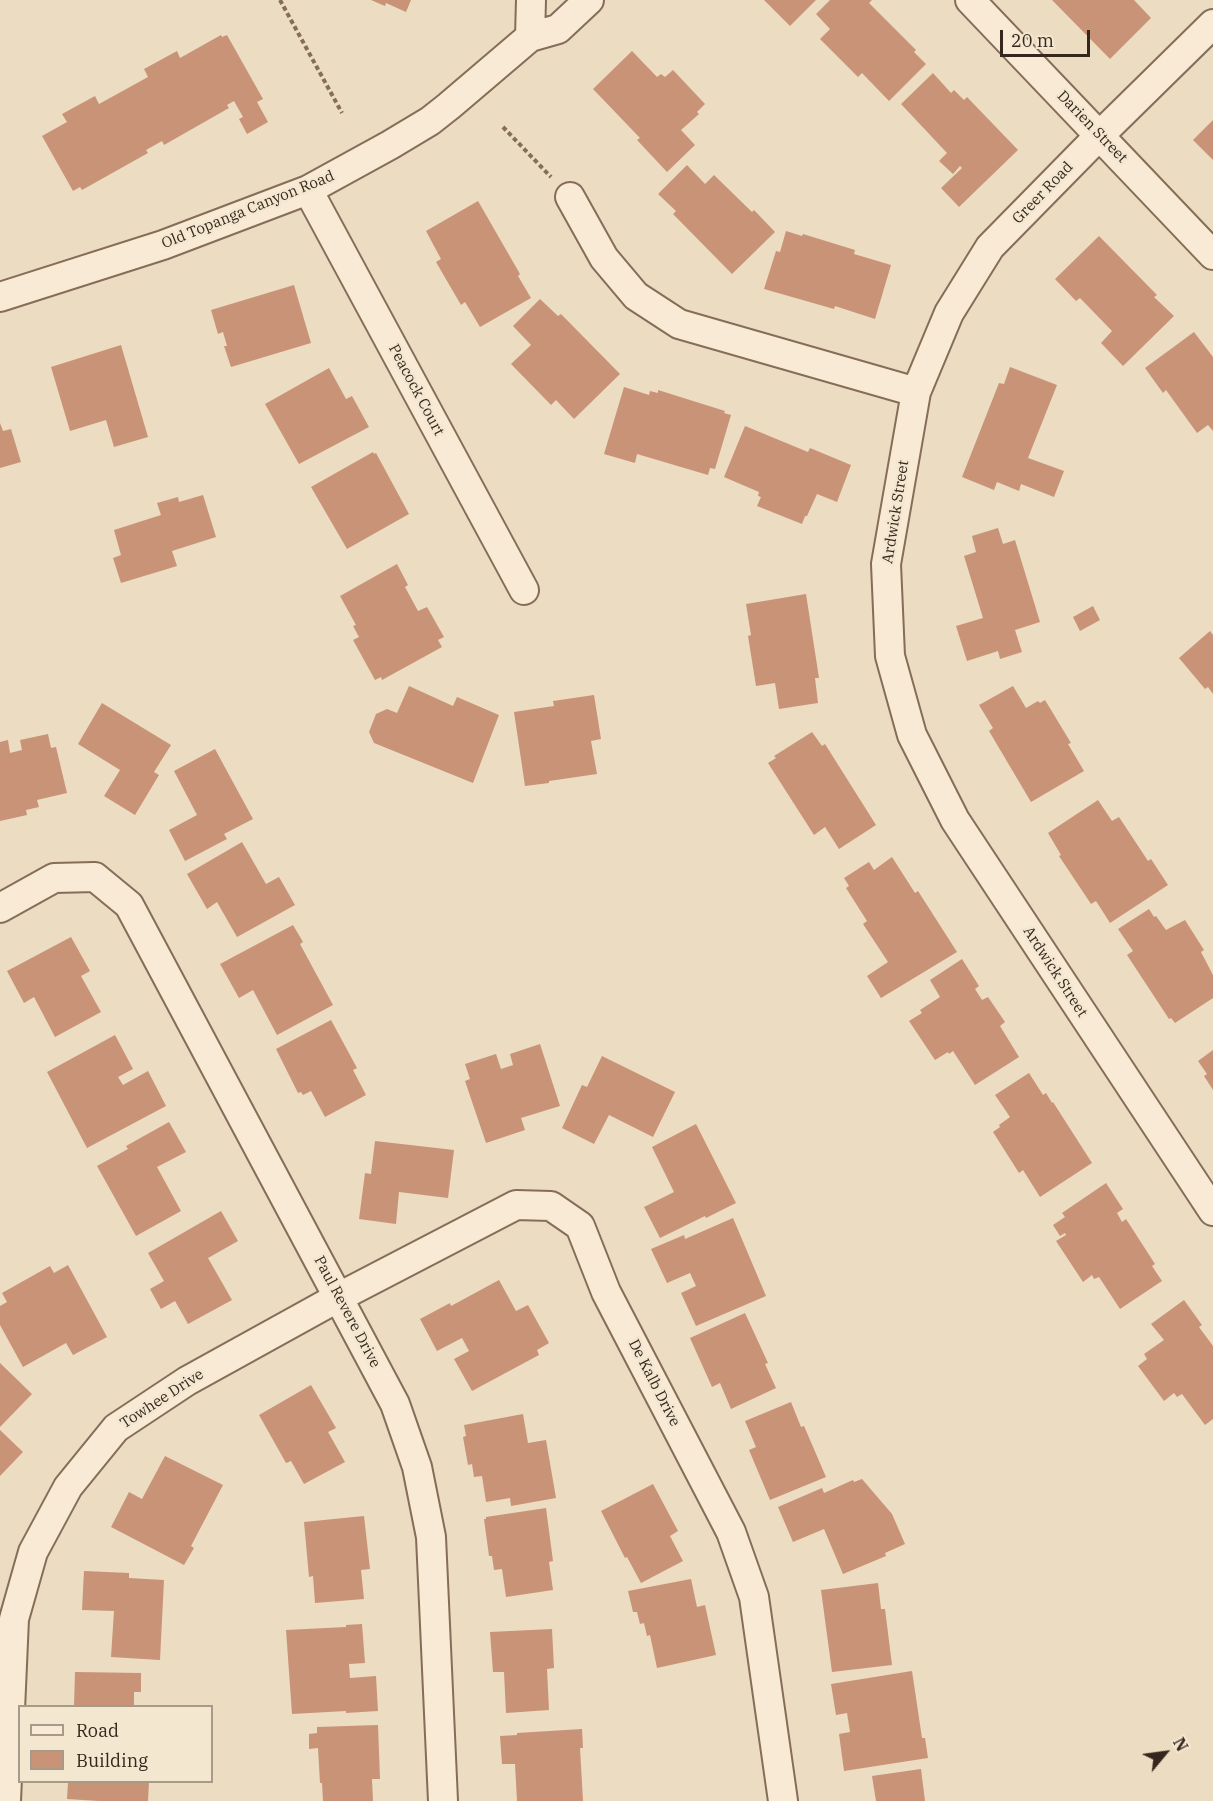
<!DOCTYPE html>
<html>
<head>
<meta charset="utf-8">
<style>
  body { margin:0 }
  #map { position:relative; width:1213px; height:1801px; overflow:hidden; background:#ecdcc1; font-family:"IBM Plex Serif",serif }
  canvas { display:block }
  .legend { position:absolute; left:18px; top:1705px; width:195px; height:78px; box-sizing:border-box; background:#f4e7d0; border:2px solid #a89a88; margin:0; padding:8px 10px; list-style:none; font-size:18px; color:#35271d }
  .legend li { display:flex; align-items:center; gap:12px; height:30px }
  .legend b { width:30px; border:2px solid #a89a88 }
  .north { position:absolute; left:1135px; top:1723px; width:60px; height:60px; -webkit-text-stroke:4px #f4e7d0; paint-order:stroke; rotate:61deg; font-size:16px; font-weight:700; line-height:24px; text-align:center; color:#35271d }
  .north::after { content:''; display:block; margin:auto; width:21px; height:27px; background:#35271d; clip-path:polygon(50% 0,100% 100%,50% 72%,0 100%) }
  .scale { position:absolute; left:1000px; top:30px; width:90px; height:27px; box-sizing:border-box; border:3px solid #35271d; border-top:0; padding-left:8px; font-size:18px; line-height:21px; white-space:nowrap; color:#35271d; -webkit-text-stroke:4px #f4e7d0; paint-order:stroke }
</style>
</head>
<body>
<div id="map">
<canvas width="1213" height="1801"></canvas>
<ul class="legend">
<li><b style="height:8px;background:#f8ead4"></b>Road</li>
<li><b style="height:16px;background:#c99378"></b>Building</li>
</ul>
<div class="north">N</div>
<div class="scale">20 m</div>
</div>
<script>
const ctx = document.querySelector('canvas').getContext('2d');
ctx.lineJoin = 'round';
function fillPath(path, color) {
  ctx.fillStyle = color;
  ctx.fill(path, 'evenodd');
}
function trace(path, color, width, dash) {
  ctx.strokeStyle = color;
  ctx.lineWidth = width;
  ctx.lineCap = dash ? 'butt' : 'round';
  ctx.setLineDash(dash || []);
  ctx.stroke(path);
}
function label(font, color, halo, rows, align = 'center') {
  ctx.font = font + ' "IBM Plex Serif",serif';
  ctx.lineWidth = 5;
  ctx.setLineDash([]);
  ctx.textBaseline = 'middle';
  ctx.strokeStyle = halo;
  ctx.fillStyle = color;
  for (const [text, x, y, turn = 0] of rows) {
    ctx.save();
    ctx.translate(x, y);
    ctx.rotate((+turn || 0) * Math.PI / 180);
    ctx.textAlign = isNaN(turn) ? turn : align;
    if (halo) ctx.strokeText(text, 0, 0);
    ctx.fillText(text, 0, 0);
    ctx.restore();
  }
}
fillPath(new Path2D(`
  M371,0H411L406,12L386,3L385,6Z
  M764,0H816L790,26Z
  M830,0H872L869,3L916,50L914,52L926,64L889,101L862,73L858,77L820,39L830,29L816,14Z
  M1052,0H1134L1151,18L1110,59Z
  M221,35L222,37L227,35L263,99L257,102L268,122L247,134L239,119L243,117L234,101L227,105L229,108L164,145L162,141L146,150L148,153L82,190L80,187L73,191L42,136L67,122L62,114L95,96L99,104L148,77L144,69L177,51L180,58Z
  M632,51L657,77L661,74L665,77L673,70L705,104L697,112L699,114L681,130L695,145L667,172L637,140L640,138L593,89Z
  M933,73L951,93L954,90L964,100L967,97L1018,150L959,207L941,188L962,168L960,166L953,174L939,161L947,153L901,104Z
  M1213,120V160L1193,140Z
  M687,165L705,184L714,175L752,212L754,210L775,232L732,274L673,214L676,211L658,194Z
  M478,201L520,274L518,276L531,298L480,327L465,302L461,305L436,262L441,259L426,231Z
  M786,231L802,236L803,234L855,250L854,254L891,265L875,319L835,306L834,309L764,289L776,251L780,252Z
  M1099,236L1157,295L1154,297L1174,316L1123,366L1101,343L1112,331L1080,298L1076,301L1055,279Z
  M294,285L311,343L231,367L224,346H227L223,332L218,334L211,310Z
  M540,299L558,316L561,314L620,374L574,419L556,400L551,405L511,364L531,345L513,326Z
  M1194,332L1213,357V431L1208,425L1197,433L1166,390L1163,393L1145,368Z
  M121,345L148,437L114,447L106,420L70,431L51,367Z
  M1010,367L1057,385L1028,458L1064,471L1054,497L1021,484L1019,491L997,482L994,490L962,477L999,383L1004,384Z
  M329,368L346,399L352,396L369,427L299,464L265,404Z
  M624,387L649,395L650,391L658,393V390L725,411L724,413L731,415L715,469L710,468L708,475L637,454L635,463L604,454Z
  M0,423L3,431L11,429L21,462L0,468Z
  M745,426L808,452L810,448L851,465L837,502L817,494L807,516H805L802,524L757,506L761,497L758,496L759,492L724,477Z
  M373,452L374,454L376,453L409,514L347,549L311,487Z
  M203,495L216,537L172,551L177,566L121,583L113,558L121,555L114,530L161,515L157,503L178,497L179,502Z
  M998,528L1003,544L1015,540L1040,622L1015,630L1022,652L1000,659L998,651L967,661L956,626L983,618L964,556L976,552L972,536Z
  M397,564L408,585L405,587L418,611L427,607L444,637L438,640L442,647L382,680L381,677L375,680L353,640L359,637L353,626L356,625L340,596Z
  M806,594L819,678H815L818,703L779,709L775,683L756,686L748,636L751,635L746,604Z
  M1093,606L1100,620L1080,631L1073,617Z
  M1210,631L1213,635V694L1208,687L1205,689L1179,658Z
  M409,686L453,706L457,697L499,715L473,783L374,743L369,732L376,714L387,709L397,713Z
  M1013,686L1026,708L1038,701L1040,703L1045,700L1071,743L1068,744L1084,771L1031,802L989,731L993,728L979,705Z
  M594,695L601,739L591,741L597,774L549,781V783L525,786L514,712L554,706L553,701Z
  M102,703L171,745L154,772L159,775L135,815L104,796L120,770L78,744Z
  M812,732L822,746L825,744L876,825L839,849L825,827L814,835L768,763L776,758L774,756Z
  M48,734L51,748L56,747L67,793L37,800L39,807L26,810L27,815L0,821V742L8,740L10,753L22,750L20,740Z
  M215,749L253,819L224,834L227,839L185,861L169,830L197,815L174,771Z
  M1098,800L1112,821L1119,817L1148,861L1151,859L1168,885L1110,923L1096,901L1091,904L1059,856L1061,855L1048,833Z
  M242,842L266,884L279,877L295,905L237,937L217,902L207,909L187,874Z
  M892,857L915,893L918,891L957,952L881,998L867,976L888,962L863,924L867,921L846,888L849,886L844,878L869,862L874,870Z
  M1149,909L1154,917L1156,916L1166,930L1185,920L1204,950L1201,952L1213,975V998L1175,1023L1171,1018L1169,1019L1127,955L1133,951L1118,929Z
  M293,925L303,942L300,944L333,1005L277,1035L253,990L239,998L220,964Z
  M71,937L90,971L81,976L101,1012L55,1037L34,997L24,1003L7,971Z
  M962,959L979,986L975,989L982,1000L988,997L1005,1022L1000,1026L1019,1057L975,1085L953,1051L949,1054L948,1052L935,1060L909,1021L922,1013L920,1010L940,997L930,980Z
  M331,1020L357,1068L353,1070L366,1095L325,1117L311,1091L303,1095L301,1092L298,1093L276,1049Z
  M115,1035L133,1069L118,1077L123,1085L148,1071L166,1106L87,1148L47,1072Z
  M540,1044L560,1106L521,1118L525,1130L486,1143L465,1081L470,1079L465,1064L496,1054L501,1069L513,1065L510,1054Z
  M1213,1050V1090L1204,1076L1207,1074L1198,1061Z
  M602,1056L675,1092L653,1137L609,1115L594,1144L562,1128L582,1085L587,1087Z
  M1029,1073L1043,1095L1046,1093L1052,1103L1053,1102L1092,1163L1040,1197L1023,1170L1019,1173L993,1132L1000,1127L999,1125L1010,1117L995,1095Z
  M169,1122L186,1152L157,1167L181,1211L136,1236L97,1166L128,1149L126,1146Z
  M696,1124L736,1203L706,1218L705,1216L660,1238L644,1207L674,1192L652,1147Z
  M375,1141L454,1150L448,1198L399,1192L396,1224L359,1219L365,1173L371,1174Z
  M1106,1183L1123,1209L1117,1213L1122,1222L1126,1219L1155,1264L1152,1266L1162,1281L1120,1309L1099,1277L1094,1279L1092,1275L1083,1282L1056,1241L1066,1235L1065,1233L1060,1236L1053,1225L1065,1217L1062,1213Z
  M221,1211L238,1241L208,1258L232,1300L188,1324L175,1301L161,1309L150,1289L164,1281L148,1253Z
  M733,1218L766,1296L696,1326L681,1293L696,1286L690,1273L667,1283L651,1249L684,1235L685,1239Z
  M68,1265L107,1337L73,1355L66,1343L23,1367L0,1325V1306L7,1302L2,1293L50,1266L54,1273Z
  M499,1280L516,1311L528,1305L549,1343L537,1350L539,1355L472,1391L454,1359L469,1351L462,1338L437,1351L420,1319L450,1303L451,1306Z
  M1184,1300L1202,1325L1199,1327L1213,1346V1419L1205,1425L1182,1394L1177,1397L1174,1393L1164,1401L1138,1366L1147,1359L1144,1354L1164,1340L1151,1324Z
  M745,1313L768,1363L765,1364L776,1388L731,1409L720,1383L712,1387L690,1338Z
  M0,1363L32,1394L0,1427Z
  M311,1385L336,1428L328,1432L345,1462L304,1484L291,1461L286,1463L259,1415Z
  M791,1402L801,1427L804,1426L826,1477L770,1500L749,1450L756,1447L745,1421Z
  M523,1414L528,1443L546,1440L556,1498L511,1506L510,1498L486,1502L482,1476L474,1477L472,1464L468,1465L463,1437L466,1436L464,1425Z
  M0,1430L23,1452L0,1476Z
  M165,1456L223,1485L191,1546L194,1548L184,1565L111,1527L129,1492L142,1499Z
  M862,1479L892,1514L905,1544L885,1553L886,1556L843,1574L824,1529L793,1542L778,1507L822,1488L824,1493L853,1480L854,1482Z
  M653,1484L678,1531L670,1536L683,1561L641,1583L627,1557L625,1558L601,1511Z
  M546,1508L553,1561L549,1562L553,1590L506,1597L502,1569L494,1570L492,1556H489L484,1519H486V1517Z
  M364,1516L370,1569L361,1570L364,1599L315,1603L313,1576L309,1577L304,1522Z
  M84,1571L129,1573V1578L164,1580L160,1660L111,1657L114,1611L82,1610Z
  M691,1579L697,1607L705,1605L716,1655L657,1668L650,1635L647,1636L644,1623L640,1624L637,1612H633L628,1591Z
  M878,1583L881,1609H885L892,1665L832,1672L821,1590Z
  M362,1624L365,1663L349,1664L350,1678L376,1676L378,1711L346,1713V1711L292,1714L286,1630L346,1627V1625Z
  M552,1629L554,1668L547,1669L549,1710L506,1713L504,1672H493L490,1632Z
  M912,1671L922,1738H925L928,1758L844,1771L839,1734L850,1732L847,1713L836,1715L831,1684Z
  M75,1672L141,1673V1692H134V1706H74Z
  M378,1725L380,1779H372L373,1801H323L322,1783H320L318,1748L309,1749V1734L317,1733V1727Z
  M582,1729L583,1748H580L583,1801H517L515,1764H502L500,1736L517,1735V1733Z
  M921,1769L925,1801H876L872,1776Z
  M68,1782H149L148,1801H99L67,1799Z`), '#c99378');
const minor = new Path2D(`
  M970,0L1213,255
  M530,37L531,0
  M308,190L524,590
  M570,197L604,258L636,296L679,324L916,392L886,564L890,656L912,735L955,820L1213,1211
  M0,297L163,245L308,190L390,145L430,121L449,106L530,37L558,29L589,0
  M916,392L949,313L990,247L1100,135L1213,24
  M0,908L54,878L95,877L129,905L395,1404L417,1467L431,1537L443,1801
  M6,1801L14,1619L33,1552L68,1487L116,1428L187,1381L339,1297L516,1205L551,1206L580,1226L606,1292L731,1532L754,1597L783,1801`);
trace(minor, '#856d59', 32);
trace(new Path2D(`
  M280,0L342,113
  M503,127L551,177`), '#856d59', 4, [4.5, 3]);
trace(minor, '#f8ead4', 28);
label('15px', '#35271d', '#f4e7d0', [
  ["Darien Street",1092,127,46],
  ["Greer Road",1043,193,-46],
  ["Old Topanga Canyon Road",248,210,-22],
  ["Peacock Court",416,390,62],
  ["Ardwick Street",896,512,-81],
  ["Ardwick Street",1055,972,57],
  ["Paul Revere Drive",347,1312,62],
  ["De Kalb Drive",654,1383,63],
  ["Towhee Drive",162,1399,-33]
]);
</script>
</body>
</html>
